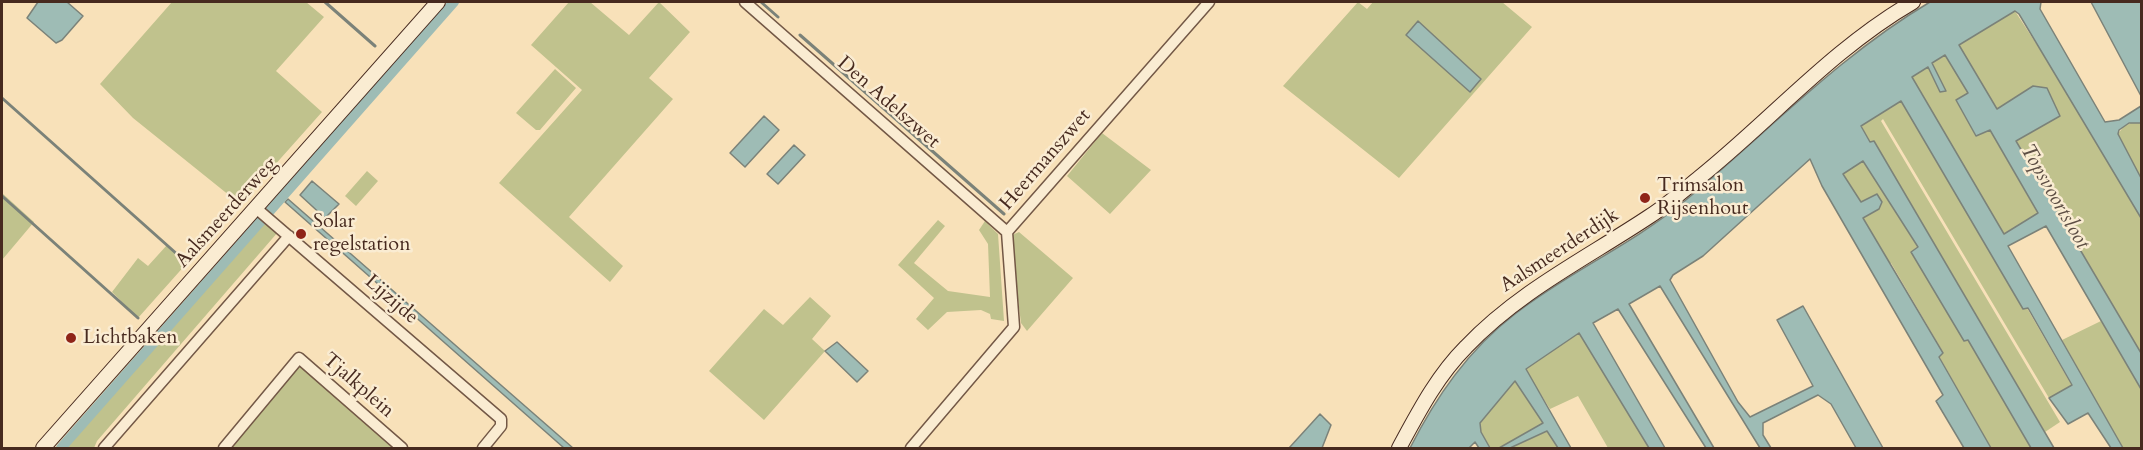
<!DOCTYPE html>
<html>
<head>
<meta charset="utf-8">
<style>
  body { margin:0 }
  #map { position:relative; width:2143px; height:450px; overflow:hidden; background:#f8e1b9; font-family:Cardo,serif }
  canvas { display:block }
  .frame { position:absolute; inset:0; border:3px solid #472a1f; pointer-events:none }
</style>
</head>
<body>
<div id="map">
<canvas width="2143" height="450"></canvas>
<div class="frame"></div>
</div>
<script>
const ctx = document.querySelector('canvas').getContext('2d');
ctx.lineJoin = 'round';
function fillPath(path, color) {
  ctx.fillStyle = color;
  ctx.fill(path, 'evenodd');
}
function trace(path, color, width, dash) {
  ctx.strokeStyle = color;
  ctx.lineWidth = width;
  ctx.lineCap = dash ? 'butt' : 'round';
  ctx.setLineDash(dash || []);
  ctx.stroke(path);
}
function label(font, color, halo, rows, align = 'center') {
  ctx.font = font + ' Cardo,serif';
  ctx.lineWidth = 5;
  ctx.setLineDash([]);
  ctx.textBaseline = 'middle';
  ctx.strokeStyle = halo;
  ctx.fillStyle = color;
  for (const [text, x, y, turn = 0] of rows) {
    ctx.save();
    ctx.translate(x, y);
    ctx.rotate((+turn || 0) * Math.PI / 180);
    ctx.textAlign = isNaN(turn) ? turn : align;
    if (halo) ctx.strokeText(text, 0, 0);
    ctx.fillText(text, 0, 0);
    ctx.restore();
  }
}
fillPath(new Path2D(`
  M172,2H306L324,17L276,71L322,112L240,204L133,118L100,84Z
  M569,2H590L629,35L659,2L690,32L649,78L673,99L569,217L623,266L610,282L499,183L582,90L531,45Z
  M1358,2L1367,9L1373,2H1502L1532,27L1399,178L1283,86Z
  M2015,11L2070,96L2141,218V353L2016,141L2060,116L2033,86L1997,109L1959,45Z
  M1946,55L1968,93L1956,100L1976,136L1990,130L2038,214L2003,234L1912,77L1928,66L1940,92L1945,91L1932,63Z
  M555,69L576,88L540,130H536L516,113Z
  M1901,101L2023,309L2027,308L2072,386L2049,398L1883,119L1881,121L2060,422L2045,432L1874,141L1870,142L1861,125Z
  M2135,121L2141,123V178L2118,134L2124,126Z
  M1102,133L1151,170L1110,214L1067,176Z
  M1863,161L1918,247L1912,252L1964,341L1968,339L2031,448H1991L1939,356L1943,352L1891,263L1888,264L1863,218L1861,202L1843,174Z
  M367,171L378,181L356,206L345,196Z
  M2,193L34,222L2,260Z
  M261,218L278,232L97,441L94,448H61Z
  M938,220L945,226L914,263L948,291L990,297L988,244L979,230L985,221L998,234L1004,321L991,319L990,314L981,310L947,312L928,330L916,319L934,298L898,265Z
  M1019,232L1073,278L1027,331L1021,323L1010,236Z
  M167,245L187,263L138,318L112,292L138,258L148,266Z
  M810,297L831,316L812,339L825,351L764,420L709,371L764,309L783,325Z
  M2101,321L2141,389V448H2123L2062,340Z
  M1579,332L1649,448H1608L1578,396L1550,409L1528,374L1526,369L1531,364Z
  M296,363L395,448H233L228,444Z
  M1515,381L1544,423L1499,448H1490L1481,432L1480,423Z
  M1548,431L1558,448H1510Z`), '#c0c28d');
const water = new Path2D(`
  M38,2H67L83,16L62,40L56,43L27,18Z
  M1930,2H2041L2040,9L2105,122L2119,120L2141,106V123H2129L2119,130L2118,134L2141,178V218L2019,14L2015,11L1959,45L1997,109L2033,86L2047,88L2060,116L2016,141L2141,353V389L2046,226L2008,246L2123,448H2111L2088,413L2068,424L2049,398L2072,385L2028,308L2023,309L1901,101L1861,126L1870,142L1874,141L2054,448H2031L1968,340L1964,341L1911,252L1918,247L1863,161L1843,174L1861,202L1877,194L1882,202L1879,209L1863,218L1943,353L1939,357L1991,448H1964L1936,401L1943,395L1822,186L1810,159L1703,256L1673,275L1670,280L1738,402L1750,417L1813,386L1777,320L1803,306L1883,448H1856L1831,404L1818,395L1763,423V435L1771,448H1760L1660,286L1629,304L1714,448H1706L1618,309L1593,323L1665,448H1649L1579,333L1526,369L1571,448H1558L1547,431L1510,448H1499L1543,423L1515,381L1480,423L1481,432L1490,448H1479L1475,442L1469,448H1410C1436,397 1468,350 1515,314C1567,273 1629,246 1681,204C1764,136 1837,57 1930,2ZM1945,55L1968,93L1956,100L1976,136L1990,130L2038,213L2004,234L1912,77L1928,67L1940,92L1946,91L1932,63Z
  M2091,2H2141V96Z
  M1418,21L1481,79L1470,92L1406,35Z
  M764,116L779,130L745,167L730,153Z
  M794,145L805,155L778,184L767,174Z
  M312,181L339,204L325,218L300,195Z
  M288,199L573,448H564L285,202Z
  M837,342L868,371L857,382L825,351Z
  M1320,414L1331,425L1322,448H1289Z`);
fillPath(water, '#9ebcb5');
trace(water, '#7b8279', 1.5);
trace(new Path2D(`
  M325,2L375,46
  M761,2L778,17
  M800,35L1004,214
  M2,98L187,263
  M2,196L138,318`), '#7b8279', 3);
trace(new Path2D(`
  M61,448L454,2`), '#9ebcb5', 10);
const street = new Path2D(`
  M745,2L1007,232
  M257,209L501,419V426L483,448
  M104,448L289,236
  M224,448L299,358L402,448
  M911,448L1014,327L1007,232L1209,2`);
const secondary = new Path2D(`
  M43,448L438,2
  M1399,448C1418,413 1437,376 1466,347C1519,291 1587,258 1650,216C1667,205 1684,190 1700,177C1772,119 1832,49 1913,2`);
trace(street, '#735846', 13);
trace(secondary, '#472a1f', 16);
trace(street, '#faecd2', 10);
trace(secondary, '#faecd2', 14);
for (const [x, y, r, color] of [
  [1645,198,6,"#8f2418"],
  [301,234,6,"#8f2418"],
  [71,338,6,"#8f2418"]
]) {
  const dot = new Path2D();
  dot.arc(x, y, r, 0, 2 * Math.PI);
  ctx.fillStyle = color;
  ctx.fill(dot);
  trace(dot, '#faecd2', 2);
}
label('20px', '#472a1f', '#faecd2', [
  ["Den Adelszwet",888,103,41],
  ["Heermanszwet",1046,160,-49],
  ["Aalsmeerderweg",227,213,-48],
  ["Aalsmeerderdijk",1560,251,-33],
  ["Lijzijde",391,300,41],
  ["Tjalkplein",358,386,41]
]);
label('20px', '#472a1f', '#faecd2', [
  ["Trimsalon",1657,186],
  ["Rijsenhout",1657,209],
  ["Solar",313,222],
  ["regelstation",313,245],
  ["Lichtbaken",83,338]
], 'left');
label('italic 21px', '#5d4e44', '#faecd2', [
  ["Topsvoortsloot",2054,197,60]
]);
</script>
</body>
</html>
